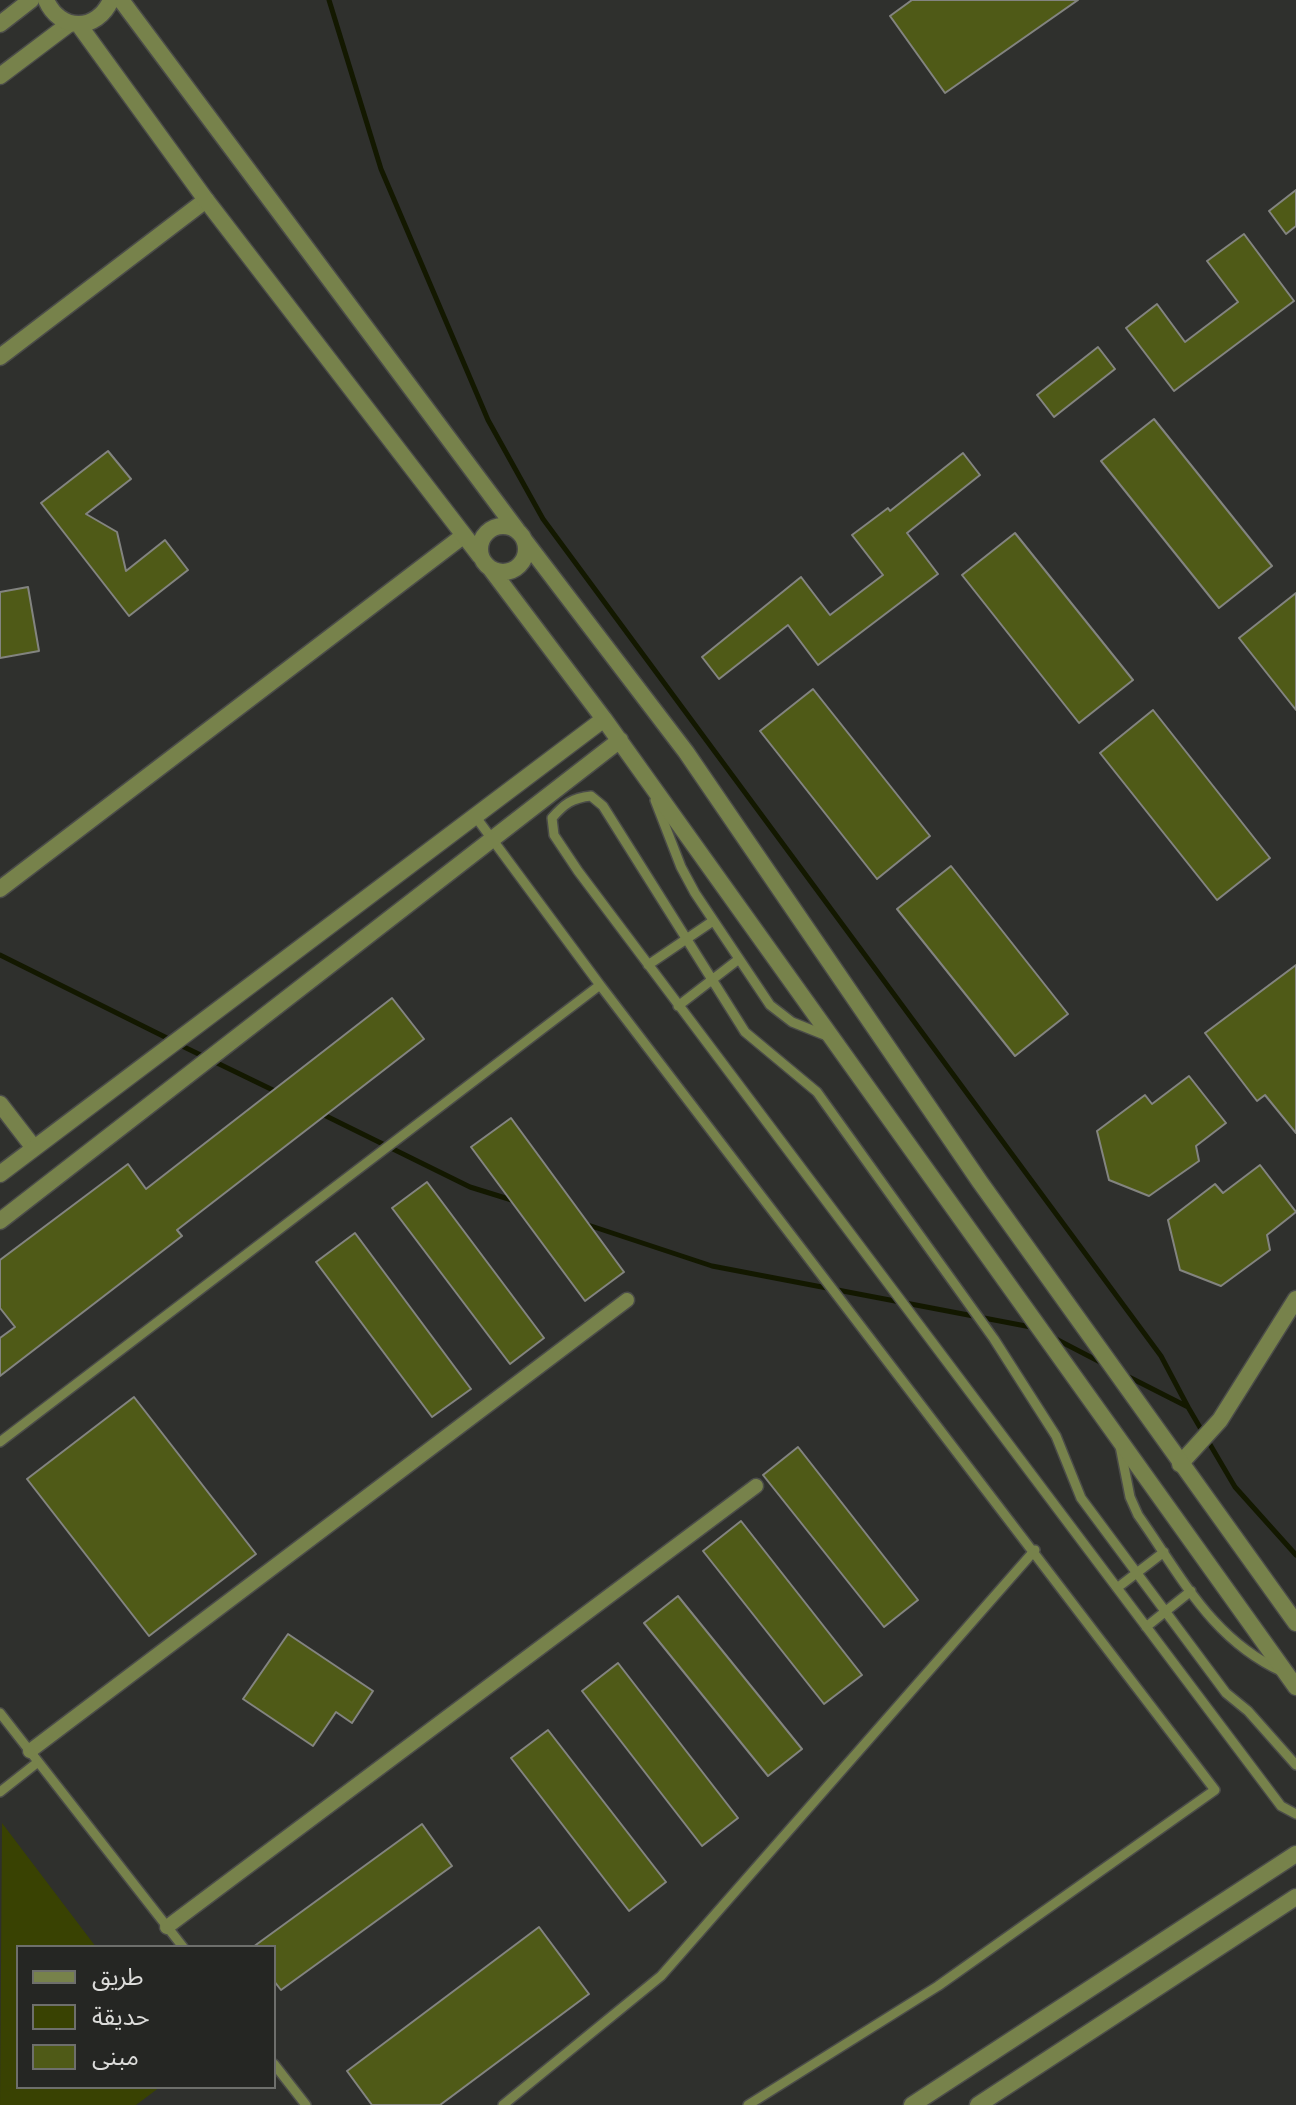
<!DOCTYPE html>
<html>
<head>
<meta charset="utf-8">
<style>
  body { margin:0 }
  #map { position:relative; width:1296px; height:2105px; overflow:hidden; background:#2f302d; font-family:Figtree,"Noto Sans Arabic",sans-serif }
  canvas { display:block }
  .legend { position:absolute; left:16px; top:1945px; width:260px; height:144px; box-sizing:border-box; background:#252623; border:2px solid #6e6f6c; margin:0; padding:10px 14px; list-style:none; font-size:24px; color:#dcdcda }
  .legend li { display:flex; align-items:center; gap:16px; height:40px }
  .legend b { width:40px; border:2px solid #6e6f6c }
</style>
</head>
<body>
<div id="map">
<canvas width="1296" height="2105"></canvas>
<ul class="legend">
<li><b style="height:10px;background:#77824b"></b>طريق</li>
<li><b style="height:22px;background:#394202"></b>حديقة</li>
<li><b style="height:22px;background:#4f5a17"></b>مبنى</li>
</ul>
</div>
<script>
const ctx = document.querySelector('canvas').getContext('2d');
ctx.lineJoin = 'round';
function fillPath(path, color) {
  ctx.fillStyle = color;
  ctx.fill(path, 'evenodd');
}
function trace(path, color, width, dash) {
  ctx.strokeStyle = color;
  ctx.lineWidth = width;
  ctx.lineCap = dash ? 'butt' : 'round';
  ctx.setLineDash(dash || []);
  ctx.stroke(path);
}
fillPath(new Path2D(`
  M2,1823L96,1947H18V2087H160L136,2105H0Z`), '#394202');
trace(new Path2D(`
  M329,0L381,169L488,420L543,519L1161,1356L1188,1407
  M0,955L171,1040
  M180,1045L279,1093
  M320,1113L470,1187L515,1201
  M585,1224L712,1266L1031,1327
  M1054,1338L1102,1363
  M1125,1375L1188,1407L1235,1487L1296,1555`), '#131800', 5);
const building = new Path2D(`
  M912,0H1078L945,93L890,16Z
  M1296,190V226L1286,234L1269,211Z
  M1244,234L1294,301L1174,391L1126,328L1157,304L1185,342L1238,302L1207,261Z
  M1098,347L1115,369L1054,417L1037,395Z
  M1154,419L1272,566L1219,608L1101,461Z
  M108,451L131,479L86,514L117,532L126,571L165,540L188,570L129,616L41,503Z
  M963,453L980,475L907,533L938,574L818,665L788,625L719,679L702,657L801,577L830,615L883,575L852,535L888,508L890,511Z
  M1015,533L1133,680L1079,723L962,575Z
  M28,587L39,651L0,658V592Z
  M1296,593V710L1239,638Z
  M813,689L930,836L877,879L760,731Z
  M1153,710L1270,858L1217,900L1100,753Z
  M951,866L1068,1014L1015,1056L897,909Z
  M1296,965V1133L1265,1095L1257,1101L1205,1033Z
  M392,998L424,1039L177,1230L182,1236L0,1376V1338L15,1327L0,1308V1260L128,1164L146,1189Z
  M1189,1076L1226,1123L1196,1146L1199,1161L1149,1196L1109,1180L1097,1131L1145,1095L1152,1104Z
  M511,1118L624,1272L585,1301L471,1147Z
  M1260,1165L1296,1212L1267,1235L1270,1250L1221,1286L1180,1270L1168,1220L1215,1184L1223,1193Z
  M427,1182L544,1338L510,1364L392,1208Z
  M355,1233L471,1389L432,1417L316,1262Z
  M134,1397L256,1554L149,1636L27,1479Z
  M798,1447L918,1600L884,1627L763,1475Z
  M741,1521L862,1675L824,1704L703,1551Z
  M678,1596L802,1749L768,1776L644,1623Z
  M288,1634L373,1691L352,1723L336,1712L313,1746L243,1699Z
  M618,1663L738,1818L702,1846L582,1691Z
  M548,1730L666,1882L629,1911L511,1758Z
  M422,1824L452,1866L281,1990L274,1981V1947H253Z
  M539,1927L589,1994L440,2105H372L347,2071Z`);
fillPath(building, '#4f5a17');
trace(building, '#838480', 2);
const service = new Path2D(`
  M655,800L681,867L695,893L770,1005L792,1022L827,1036
  M475,816L600,985
  M648,965L713,921
  M678,1006L739,959
  M0,1442L600,985L1215,1790L938,1986L748,2105
  M1120,1446L1130,1497L1138,1515C1182,1577 1211,1639 1283,1672
  M1117,1588L1164,1552
  M1146,1627L1191,1591
  M0,1713L183,1947
  M1296,1765L1248,1711L1226,1693L1081,1498L1056,1436L994,1339L817,1092L745,1032L603,806L591,796C572,798 564,804 552,818L554,835L578,871L1281,1806L1296,1814
  M0,1792L38,1762
  M274,2064L306,2105
  M503,2105L661,1976L1035,1550`);
const pedestrian = new Path2D(`
  M30,1751L627,1300
  M167,1927L756,1486`);
const minor = new Path2D(`
  M0,24L31,0
  M0,76L69,24
  M0,357L206,200
  M0,889L463,536
  M0,1104L34,1148
  M1180,1464L1220,1420L1296,1299`);
const tertiary = new Path2D(`
  M46,0C60,32 97,32 111,0
  M121,0L517,530
  M79,25L206,200L480,556
  M480 549a23 23 0 1 1 46 0a23 23 0 1 1-46 0Z
  M525,541L686,752L980,1182L1296,1623
  M490,568L604,719L1296,1687
  M0,1174L604,719
  M0,1221L620,740
  M912,2105L1296,1854
  M978,2105L1296,1897`);
trace(service, '#4b4c49', 12);
trace(pedestrian, '#4b4c49', 17);
trace(minor, '#4b4c49', 19);
trace(tertiary, '#4b4c49', 19);
trace(service, '#77824b', 9);
trace(pedestrian, '#77824b', 14);
trace(minor, '#77824b', 16);
trace(tertiary, '#77824b', 16);
</script>
</body>
</html>
